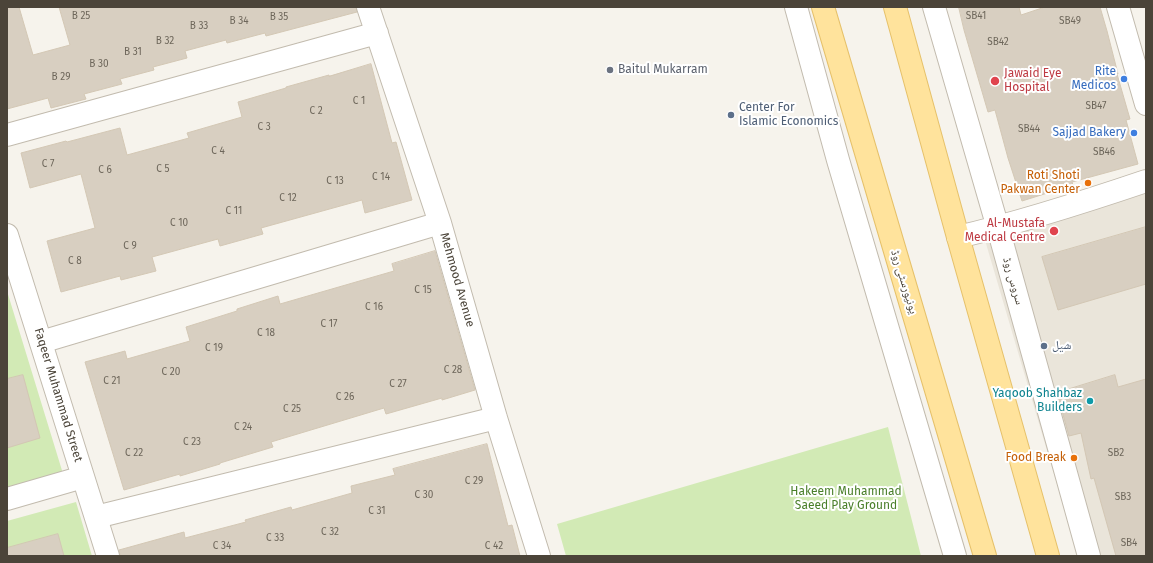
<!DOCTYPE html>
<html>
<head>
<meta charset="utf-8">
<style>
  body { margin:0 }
  #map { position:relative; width:1153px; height:563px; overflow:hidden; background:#f6f3ec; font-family:"Fira Sans",sans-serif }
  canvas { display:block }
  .frame { position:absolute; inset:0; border:8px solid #4b4439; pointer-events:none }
</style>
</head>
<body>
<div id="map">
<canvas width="1153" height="563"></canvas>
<div class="frame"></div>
</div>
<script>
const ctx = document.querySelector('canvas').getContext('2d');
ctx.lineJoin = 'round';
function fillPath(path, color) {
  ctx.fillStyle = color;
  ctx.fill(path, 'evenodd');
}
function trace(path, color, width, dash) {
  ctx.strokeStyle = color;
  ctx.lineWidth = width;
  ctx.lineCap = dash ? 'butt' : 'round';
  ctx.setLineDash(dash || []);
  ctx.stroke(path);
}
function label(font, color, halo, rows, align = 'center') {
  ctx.font = font + ' "Fira Sans","Noto Naskh Arabic",sans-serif';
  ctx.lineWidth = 4;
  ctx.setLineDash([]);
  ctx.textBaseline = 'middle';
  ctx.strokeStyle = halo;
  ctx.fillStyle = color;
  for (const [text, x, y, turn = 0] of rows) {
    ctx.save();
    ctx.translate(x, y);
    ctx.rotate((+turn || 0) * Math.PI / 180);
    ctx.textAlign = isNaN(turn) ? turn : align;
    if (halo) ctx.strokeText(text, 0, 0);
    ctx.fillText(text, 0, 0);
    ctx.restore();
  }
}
fillPath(new Path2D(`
  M1146,185V556H1078L982,230Z`), '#eae5da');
fillPath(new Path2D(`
  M7,291L64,477L7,492Z
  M888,427L921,556H566L557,524Z
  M76,502L92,556H7V521Z`), '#d2eab5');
const building = new Path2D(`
  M7,7H19L33,55L70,45L59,7H356L357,12L266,36L265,33L227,43L226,40L185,51L187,58L153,67L154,70L120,79L122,84L84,94L86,99L51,108L48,98L7,109Z
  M959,7H1019L1021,15L1045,7H1100L1107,31L1118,74H1117L1130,119L1126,120L1138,164L1072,182L1073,185L1022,201L1008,158L995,110L988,112L964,30Z
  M371,64L392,143L396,142L412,200L365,213L362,200L261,228L263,234L220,246L218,239L152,257L156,271L121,280L120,276L61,292L47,241L95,228L81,174L30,188L21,153L66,141L67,142L120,128L127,155L189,138L187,133L242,117L238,102L286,88V87L329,75V76Z
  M1146,227V284L1058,310L1042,257Z
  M435,251L475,390L442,400V398L386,414L384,408L271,442L273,447L220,463V464L180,476V474L124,490L85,362L125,351L127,359L190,341L186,327L237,311V309L278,296L280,304L394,271L392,264Z
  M23,375L40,438L7,448V379Z
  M1115,375L1118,387L1146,379V556H1116L1094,478L1091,479L1081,433L1069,436L1057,393Z
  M487,444L508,526L512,525L520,556H120L119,550L184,532L185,538L246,522L245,520L291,507L292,510L352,493L351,486L395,475L393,469Z
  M58,534L64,556H7V548Z`);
fillPath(building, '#d8cfc1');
trace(building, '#d3c7b4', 1);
const minor = new Path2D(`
  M368,7L440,223L496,418L539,556
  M796,7L838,160L955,556
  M934,7L998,228L1089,556
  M1118,7L1146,104
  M7,135L377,33
  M7,235L108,556
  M958,237C1022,222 1084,202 1146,181
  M41,342L440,223
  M7,499L83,477
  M96,517L496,418`);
const major = new Path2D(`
  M823,7L985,556
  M895,7L958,237L1048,556`);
trace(minor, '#c2bbae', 24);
trace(major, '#e6c16a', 24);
trace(minor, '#fff', 22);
trace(major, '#ffe39c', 22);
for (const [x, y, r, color] of [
  [610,70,4,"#6b7280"],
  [1124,79,4,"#3f7fe0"],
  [995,81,5,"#e0444e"],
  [731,115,4,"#5c6f8a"],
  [1134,133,4,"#3f7fe0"],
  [1088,183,4,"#e8710a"],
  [1054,231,5,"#e0444e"],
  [1044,346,4,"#5c6f8a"],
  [1090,401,4,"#0f9aa8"],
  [1074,458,4,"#e8710a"]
]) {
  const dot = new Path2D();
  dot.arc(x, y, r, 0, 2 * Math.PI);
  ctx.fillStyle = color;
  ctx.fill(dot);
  trace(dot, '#fff', 1.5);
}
label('10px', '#6e675b', null, [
  ["B 25",81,16],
  ["SB41",976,16],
  ["B 35",279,17],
  ["B 34",239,21],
  ["SB49",1070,21],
  ["B 33",199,26],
  ["B 32",165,41],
  ["SB42",998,42],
  ["B 31",133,52],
  ["B 30",99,64],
  ["B 29",61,77],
  ["C 1",359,101],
  ["SB47",1096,106],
  ["C 2",316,111],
  ["C 3",264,127],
  ["SB44",1029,129],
  ["C 4",218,151],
  ["SB46",1104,152],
  ["C 7",48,164],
  ["C 5",163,169],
  ["C 6",105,170],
  ["C 14",381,177],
  ["C 13",335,181],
  ["C 12",288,198],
  ["C 11",234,211],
  ["C 10",179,223],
  ["C 9",130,246],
  ["C 8",75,261],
  ["C 15",423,290],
  ["C 16",374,307],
  ["C 17",329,324],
  ["C 18",266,333],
  ["C 19",214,348],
  ["C 28",453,370],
  ["C 20",171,372],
  ["C 21",112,381],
  ["C 27",398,384],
  ["C 26",345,397],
  ["C 25",292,409],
  ["C 24",243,427],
  ["C 23",192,442],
  ["C 22",134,453],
  ["SB2",1116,453],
  ["C 29",474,481],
  ["C 30",424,495],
  ["SB3",1123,497],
  ["C 31",377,511],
  ["C 32",330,532],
  ["C 33",275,538],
  ["SB4",1129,543],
  ["C 34",222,546],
  ["C 42",494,546]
]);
label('12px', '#5b616d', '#fff', [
  ["Baitul Mukarram",618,70]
], 'left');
label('12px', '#366cbe', '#fff', [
  ["Rite",1116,72],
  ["Medicos",1116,86],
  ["Sajjad Bakery",1126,133]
], 'right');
label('12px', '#be3a42', '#fff', [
  ["Jawaid Eye",1004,74],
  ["Hospital",1004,88],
  ["Al-Mustafa",1045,224,"right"],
  ["Medical Centre",1045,238,"right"]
], 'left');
label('12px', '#4e5e75', '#fff', [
  ["Center For",739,108],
  ["Islamic Economics",739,122],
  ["شیل",1052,346]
], 'left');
label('12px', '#c56008', '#fff', [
  ["Roti Shoti",1080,176],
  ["Pakwan Center",1080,190],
  ["Food Break",1066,458]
], 'right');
label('12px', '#4b4439', '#fff', [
  ["Mehmood Avenue",457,280,74],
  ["سروس روڈ",1013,281,74],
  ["یونیورسٹی روڈ",904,282,73],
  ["Faqeer Muhammad Street",58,395,73]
]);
label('12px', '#0d838f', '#fff', [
  ["Yaqoob Shahbaz",1082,394],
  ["Builders",1082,408]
], 'right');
label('12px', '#4a7f2a', '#fff', [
  ["Hakeem Muhammad",846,492],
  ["Saeed Play Ground",846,506]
]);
</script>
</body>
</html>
